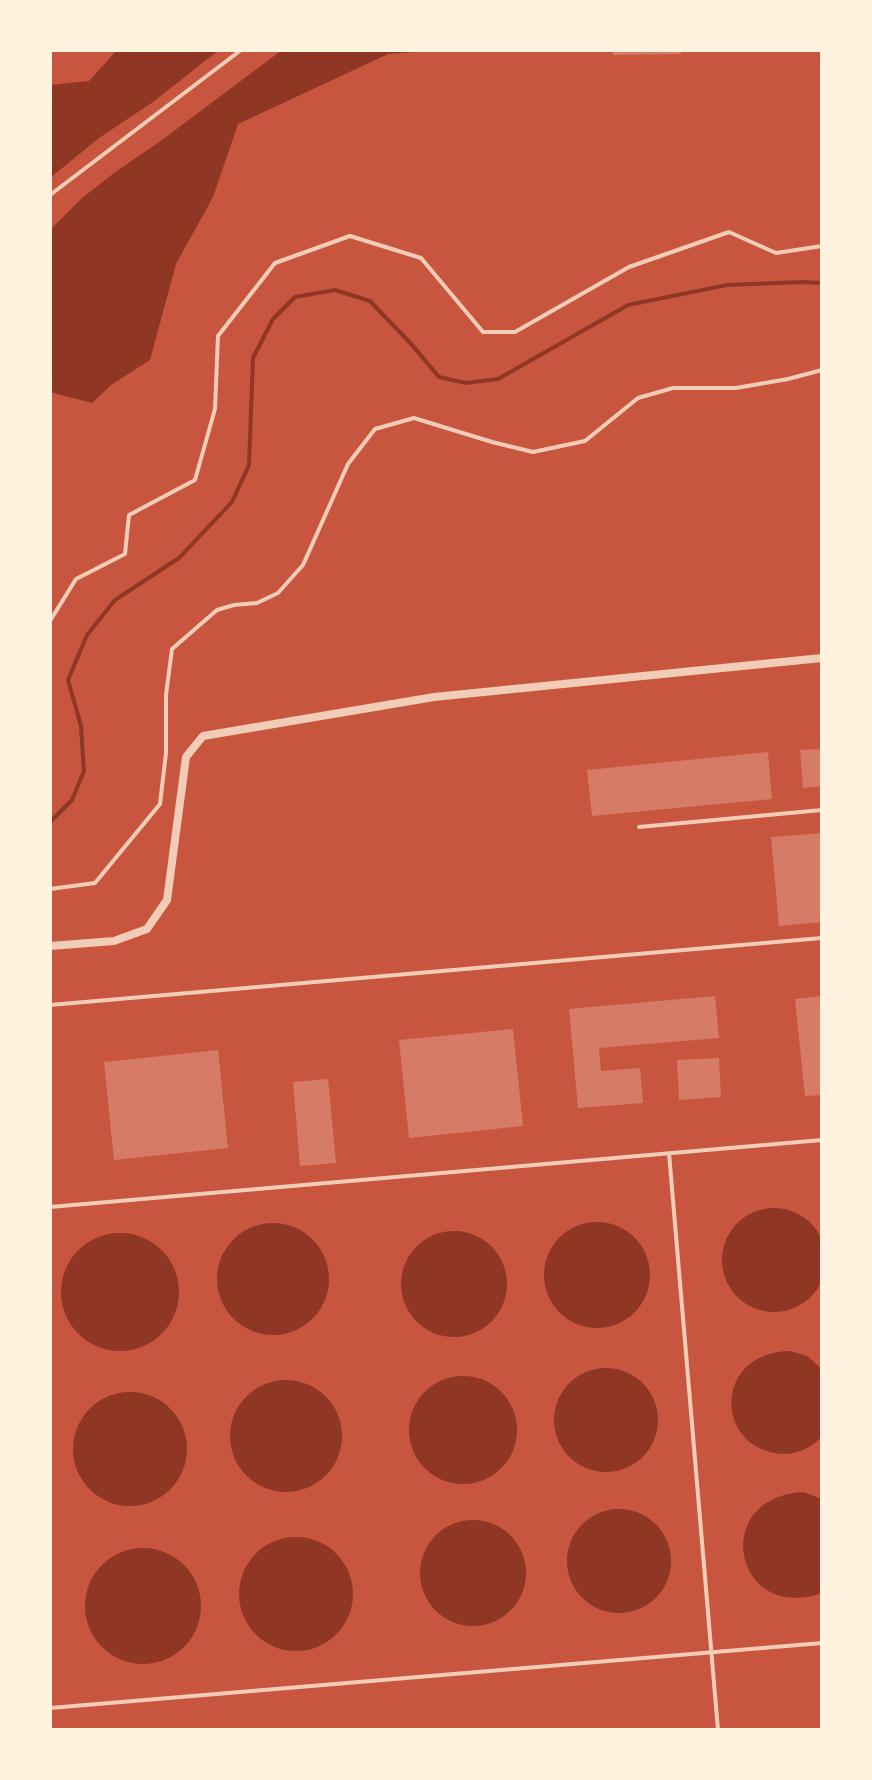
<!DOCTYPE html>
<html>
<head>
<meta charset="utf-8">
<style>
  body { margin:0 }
  #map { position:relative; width:872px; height:1780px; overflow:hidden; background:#c8553d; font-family:Arial,sans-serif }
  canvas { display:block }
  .frame { position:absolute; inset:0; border:52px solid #fff3e0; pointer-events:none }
</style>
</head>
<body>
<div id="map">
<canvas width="872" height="1780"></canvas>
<div class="frame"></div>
</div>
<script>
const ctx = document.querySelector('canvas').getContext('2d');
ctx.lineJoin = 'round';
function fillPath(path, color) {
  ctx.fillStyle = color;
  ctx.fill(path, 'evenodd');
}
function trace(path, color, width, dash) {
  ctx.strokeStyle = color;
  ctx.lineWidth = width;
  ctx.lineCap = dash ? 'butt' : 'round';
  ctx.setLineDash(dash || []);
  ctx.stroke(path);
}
fillPath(new Path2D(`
  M117,50H219L153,102L99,138L50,178V85L89,81Z
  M282,50H438L388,54L238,124L213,197L176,264L150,360L111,385L92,403L50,392V230L81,199L114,173L162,140Z
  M722 1260a52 52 0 1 1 104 0a52 52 0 1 1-104 0Z
  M544 1275a53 53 0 1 1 106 0a53 53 0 1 1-106 0Z
  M217 1279a56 56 0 1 1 112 0a56 56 0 1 1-112 0Z
  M401 1284a53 53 0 1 1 106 0a53 53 0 1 1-106 0Z
  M61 1292a59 59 0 1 1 118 0a59 59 0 1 1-118 0Z
  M791,1351L807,1356L822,1369V1436C813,1447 798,1454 783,1454C715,1451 711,1352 791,1351Z
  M554 1420a52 52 0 1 1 104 0a52 52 0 1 1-104 0Z
  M409 1430a54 54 0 1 1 108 0a54 54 0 1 1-108 0Z
  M230 1436a56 56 0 1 1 112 0a56 56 0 1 1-112 0Z
  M73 1449a57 57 0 1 1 114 0a57 57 0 1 1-114 0Z
  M803,1492L822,1499V1593C734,1624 709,1497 803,1492Z
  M567 1561a52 52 0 1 1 104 0a52 52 0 1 1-104 0Z
  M420 1573a53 53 0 1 1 106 0a53 53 0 1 1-106 0Z
  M239 1594a57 57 0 1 1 114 0a57 57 0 1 1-114 0Z
  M85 1606a58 58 0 1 1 116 0a58 58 0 1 1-116 0Z`), '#8f3625');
trace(new Path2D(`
  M50,822L72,800L84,771L81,726L68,680L87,635L115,600L179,558L232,502L249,465L253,358L273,319L295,297L335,290L370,301L413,346L439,377L466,383L498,379L628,305L727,285L803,282L822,283`), '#8f3625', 4);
fillPath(new Path2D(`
  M613,50H681V54L613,55Z
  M822,749V786L803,788L800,750Z
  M768,752L772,799L592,816L587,770Z
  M822,833V922L779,926L771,837Z
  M715,996L719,1038L599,1048L601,1071L640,1068L643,1103L578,1108L569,1009Z
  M822,996V1095L805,1096L795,999Z
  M513,1029L523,1126L409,1138L399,1040Z
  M218,1050L228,1148L114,1160L104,1062Z
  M719,1058L721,1097L679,1100L677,1060Z
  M328,1079L336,1163L300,1166L293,1082Z`), '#d67c66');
trace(new Path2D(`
  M50,195L241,50
  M50,621L76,579L125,554L129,515L195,480L215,409L218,336L275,263L350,236L421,258L483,332H515L629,267L729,232L776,253L822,246
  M639,827L822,810
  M50,889L95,883L160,804L166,753V695L172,649L217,610L234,605L257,603L278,593L303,565L348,464L375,429L414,418L492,442L533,452L585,441L638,398L673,388H736L788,379L822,370
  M50,1005L822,938
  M669,1153L718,1730
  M50,1207L822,1140
  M50,1708L822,1643`), '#f1ccb7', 4);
trace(new Path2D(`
  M50,946L114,941L147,929L167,900L186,757L203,736L434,697L822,658`), '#f1ccb7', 8);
</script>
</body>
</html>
